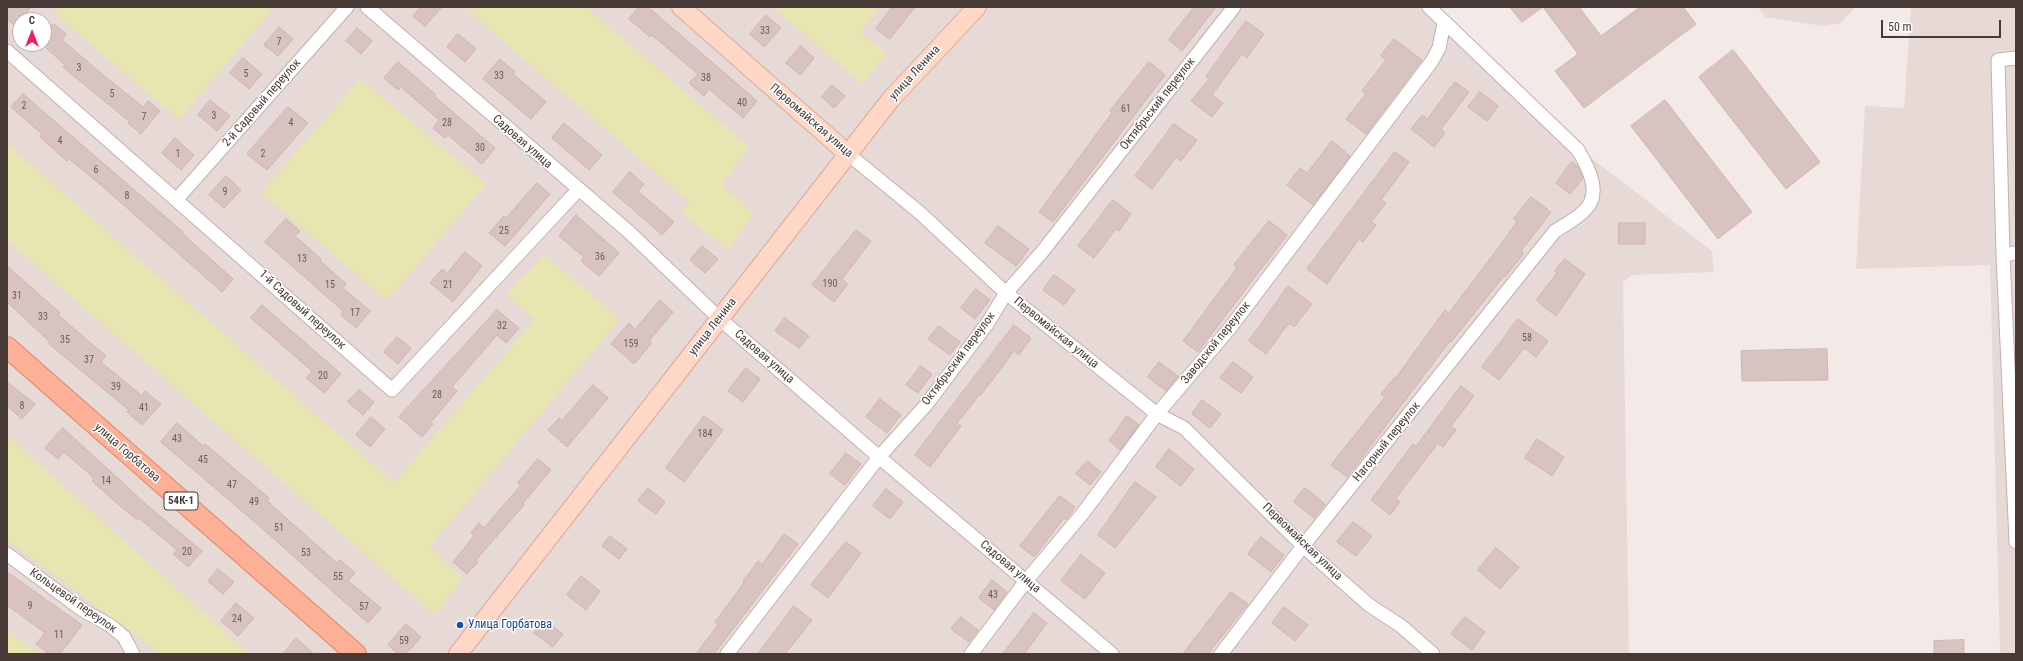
<!DOCTYPE html>
<html>
<head>
<meta charset="utf-8">
<style>
  body { margin:0 }
  #map { position:relative; width:2023px; height:661px; overflow:hidden; background:#f3eae7; font-family:"Roboto Condensed",sans-serif }
  canvas { display:block }
  .frame { position:absolute; inset:0; border:8px solid #463936; pointer-events:none }
  .north { position:absolute; left:12px; top:12px; width:40px; height:40px; box-sizing:border-box; background:#fff; border:1px solid #b5b0af; border-radius:50%; rotate:0deg; font-size:11px; font-weight:700; line-height:16px; text-align:center; color:#463936 }
  .north::after { content:''; display:block; margin:auto; width:14px; height:18px; background:#f61b5f; clip-path:polygon(50% 0,100% 100%,50% 72%,0 100%) }
  .scale { position:absolute; left:1881px; top:20px; width:120px; height:18px; box-sizing:border-box; border:2px solid #463936; border-top:0; padding-left:5px; font-size:12px; line-height:14px; white-space:nowrap; color:#463936; -webkit-text-stroke:3px #fff; paint-order:stroke }
</style>
</head>
<body>
<div id="map">
<canvas width="2023" height="661"></canvas>
<div class="frame"></div>
<div class="north">С</div>
<div class="scale">50 m</div>
</div>
<script>
const ctx = document.querySelector('canvas').getContext('2d');
ctx.lineJoin = 'round';
function fillPath(path, color) {
  ctx.fillStyle = color;
  ctx.fill(path, 'evenodd');
}
function trace(path, color, width, dash) {
  ctx.strokeStyle = color;
  ctx.lineWidth = width;
  ctx.lineCap = dash ? 'butt' : 'round';
  ctx.setLineDash(dash || []);
  ctx.stroke(path);
}
function label(font, color, halo, rows, align = 'center') {
  ctx.font = font + ' "Roboto Condensed",sans-serif';
  ctx.lineWidth = 3;
  ctx.setLineDash([]);
  ctx.textBaseline = 'middle';
  ctx.strokeStyle = halo;
  ctx.fillStyle = color;
  for (const [text, x, y, turn = 0] of rows) {
    ctx.save();
    ctx.translate(x, y);
    ctx.rotate((+turn || 0) * Math.PI / 180);
    ctx.textAlign = isNaN(turn) ? turn : align;
    if (halo) ctx.strokeText(text, 0, 0);
    ctx.fillText(text, 0, 0);
    ctx.restore();
  }
}
fillPath(new Path2D(`
  M7,7H1431L1581,150L1712,251L1714,272L1632,275L1623,282L1629,654H7ZM20,20H44V44H20Z
  M1758,7H1855L1841,23L1823,26L1765,17Z
  M1911,7H2016V654H2000L1990,265L1856,269L1865,106L1904,108Z`), '#e7d9d5');
fillPath(new Path2D(`
  M61,7H268L272,10L179,119L55,14Z
  M464,7H586L749,147L721,185L754,214L728,250L682,213L690,202Z
  M774,7H880L860,33L887,54L862,84Z
  M360,79L486,184L387,300L261,193Z
  M7,144L394,483L535,319L506,294L544,255L620,319L429,547L463,579L434,614L7,240Z
  M7,435L249,654H162L7,540Z
  M7,630L39,654H7Z`), '#e7e6b0');
const building = new Path2D(`
  M7,7H31L15,26L7,19Z
  M421,7H442L425,26L413,16Z
  M639,7H648L757,101L743,118L709,89L704,96L689,83L698,74L652,35L650,37L629,19Z
  M892,7H915L890,39L876,29Z
  M1194,7H1216L1182,51L1169,40Z
  M1510,7H1579L1601,36L1640,7H1683L1696,24L1584,108L1555,71L1578,54L1543,7L1522,22Z
  M766,15L781,28L764,47L750,34Z
  M1246,21L1264,34L1247,58L1242,54L1212,95L1223,103L1212,117L1191,101L1209,79L1206,77Z
  M54,24L66,34L62,40L108,79L143,107L148,101L160,111L141,134L128,123L130,122L63,67L65,65L44,46V36Z
  M279,27L293,39L278,56L264,45Z
  M357,28L372,41L361,54L346,41Z
  M458,34L476,49L465,62L447,47Z
  M1394,39L1422,60L1366,134L1346,119L1366,94L1362,91L1386,60L1381,56Z
  M801,46L814,58L800,75L786,63Z
  M1733,50L1820,162L1786,189L1699,77Z
  M243,58L262,74L249,89L230,73Z
  M500,59L515,72L513,74L546,102L531,119L483,79Z
  M398,62L435,94L434,96L495,148L482,164L448,135L445,138L433,128L439,120L401,87L398,90L384,78Z
  M1149,62L1165,75L1053,222L1039,212L1112,113L1110,111Z
  M1455,82L1469,92L1441,129L1445,133L1434,147L1411,129L1422,115L1427,119Z
  M832,85L845,96L834,108L822,97Z
  M1480,92L1498,106L1487,121L1468,107Z
  M23,94L183,232L182,233L233,279L222,292L101,185L69,159L67,161L40,137L42,134L11,107Z
  M210,100L230,116L217,131L198,115Z
  M1665,100L1752,212L1718,239L1631,126Z
  M288,107L308,123L267,170L247,154Z
  M564,123L602,155L589,170L552,138Z
  M1174,124L1197,140L1181,161L1176,157L1152,189L1135,176Z
  M175,138L194,155L181,170L162,153Z
  M1332,141L1350,156L1313,205L1287,185L1300,168L1307,173Z
  M1395,152L1409,162L1381,200L1386,203L1371,222L1376,225L1363,242L1359,239L1327,284L1307,269Z
  M1572,162L1578,167L1583,178L1570,194L1556,183Z
  M630,172L644,184L638,191L674,222L662,235L613,192Z
  M226,176L241,190L224,208L209,195Z
  M537,183L550,194L505,246L489,233L504,216L506,218Z
  M1531,197L1551,212L1521,251L1524,253L1505,277L1504,276L1451,342L1450,341L1347,477L1331,465L1385,397L1381,394L1394,378L1395,379L1445,310L1449,313L1487,263L1517,222L1514,219Z
  M1113,200L1131,214L1119,231L1116,229L1094,258L1078,246Z
  M576,215L619,253L599,276L581,261L584,257L559,236Z
  M286,219L300,231L295,236L321,259L320,261L346,284L343,288L370,311L356,328L341,315L343,311L265,242Z
  M1269,221L1287,235L1198,352L1183,341L1237,268L1234,265Z
  M1619,223H1645V244H1619Z
  M998,226L1029,249L1016,266L985,243Z
  M856,230L871,241L842,279L848,284L834,302L812,285Z
  M702,246L718,259L705,273L690,260Z
  M465,252L482,266L453,302L430,283L442,269L447,273Z
  M1565,259L1585,274L1556,316L1536,300L1557,273L1555,271Z
  M7,266L60,313L58,315L106,356L101,362L142,396L145,391L161,404L142,425L127,412L129,410L49,344L50,342L7,302Z
  M1054,275L1075,290L1064,305L1043,290Z
  M1288,286L1312,304L1294,327L1289,323L1266,354L1249,341Z
  M976,289L990,300L975,319L961,308Z
  M660,300L673,312L649,341L652,343L634,364L611,344L629,323L635,329Z
  M262,305L341,374L324,393L306,378L312,371L251,318Z
  M497,310L519,328L506,343L497,335L452,387L457,391L431,422L433,424L422,437L399,417Z
  M785,318L809,336L799,348L775,331Z
  M1518,319L1548,341L1536,357L1524,348L1499,380L1482,367Z
  M1014,325L1031,338L1019,355L1014,351L981,395L980,394L957,423L961,426L930,467L915,455Z
  M939,326L960,342L950,355L928,339Z
  M397,337L411,348L398,364L384,352Z
  M1827,349L1828,380L1742,381L1741,351Z
  M1159,362L1178,376L1166,391L1148,377Z
  M1233,362L1253,377L1241,393L1220,378Z
  M921,366L932,374L918,393L906,385Z
  M746,368L760,379L743,402L728,391Z
  M7,382L35,404L22,419L7,406Z
  M593,385L608,398L567,447L548,430L559,418L562,420Z
  M1461,386L1474,396L1451,426L1456,430L1443,447L1438,443L1396,498L1400,502L1390,515L1371,500L1413,444L1416,446Z
  M359,390L374,402L363,415L348,402Z
  M880,399L901,415L887,433L866,417Z
  M1202,400L1221,414L1210,428L1192,414Z
  M704,416L723,430L684,482L666,468Z
  M1127,416L1139,425L1120,450L1109,441Z
  M371,417L385,429L370,447L356,435Z
  M177,423L203,446L205,444L269,498L267,501L337,563L340,560L355,573L348,581L381,608L368,623L264,530L161,442Z
  M63,428L149,507L202,551L188,567L173,554L177,550L139,518L137,520L119,505L92,481L94,478L64,452L58,459L45,448Z
  M1537,439L1564,457L1552,476L1525,458Z
  M1169,449L1194,469L1181,486L1156,467Z
  M846,453L861,464L845,485L830,474Z
  M538,459L551,470L523,503L524,505L476,560L478,562L467,574L453,562L474,536L471,533L479,523L484,528L521,485L518,483Z
  M1087,461L1101,472L1090,485L1076,474Z
  M1135,482L1156,497L1115,548L1098,535Z
  M648,488L665,502L656,514L638,501Z
  M1305,488L1325,504L1314,518L1294,502Z
  M886,489L903,502L890,519L873,506Z
  M1060,496L1075,507L1066,520L1064,518L1034,557L1020,546Z
  M1353,522L1372,536L1356,556L1337,542Z
  M784,534L798,544L714,654H696L718,625L715,622L744,583L743,581L758,561L762,564Z
  M610,536L627,549L619,559L602,546Z
  M1261,537L1284,555L1271,572L1248,554Z
  M846,542L861,553L828,598L811,585Z
  M1496,548L1519,567L1500,589L1478,570Z
  M1081,555L1105,573L1085,599L1061,581Z
  M218,569L234,582L223,594L208,581Z
  M7,572L82,625L60,654H49L36,644L45,633L7,605Z
  M581,576L600,591L586,610L567,595Z
  M992,580L1007,592L994,610L979,598Z
  M1231,592L1248,604L1235,620L1208,654H1183Z
  M236,603L254,618L238,636L221,621Z
  M794,606L812,620L785,654H758Z
  M1284,607L1308,625L1295,641L1272,623Z
  M1034,613L1047,623L1024,654H1003Z
  M961,617L978,630L969,642L951,629Z
  M1465,617L1485,632L1472,650L1451,634Z
  M544,620L563,634L553,647L534,633Z
  M406,624L421,637L406,654H398L388,645Z
  M296,638L314,654H283Z
  M1964,640V654H1934V641Z`);
fillPath(building, '#d8c3c0');
trace(building, '#cfb5b0', 1);
const street = new Path2D(`
  M367,7L629,232L720,319L879,457L1112,654
  M7,51L392,390L578,190
  M2016,58L1998,60L2003,255L2016,542
  M848,154L919,212L1006,293L1157,414L1184,428L1303,546L1344,583L1369,605L1401,626L1433,654
  M177,199L347,7
  M2003,255L2016,253
  M7,554L81,609L111,626L124,637L133,654
  M727,654L879,457L926,405L987,324L1006,293L1042,252L1234,7
  M971,654L1026,581L1083,513L1157,414L1230,328L1432,61L1439,48L1444,23
  M1221,654L1303,546L1555,231C1565,225 1576,219 1584,211C1603,194 1588,167 1578,150L1429,7`);
const secondary = new Path2D(`
  M681,7L848,154
  M458,654L891,99L977,7`);
const primary = new Path2D(`
  M7,347L356,654`);
trace(street, '#c2b1ad', 15);
trace(secondary, '#d9ac9c', 20);
trace(primary, '#e28467', 22);
trace(street, '#fff', 13);
trace(secondary, '#fed7c7', 18);
trace(primary, '#fcb197', 20);
for (const [x, y, r, color] of [
  [460,625,4,"#1a4fb4"]
]) {
  const dot = new Path2D();
  dot.arc(x, y, r, 0, 2 * Math.PI);
  ctx.fillStyle = color;
  ctx.fill(dot);
  trace(dot, '#fff', 1.5);
}
label('10px', '#6a5c58', null, [
  ["33",765,31],
  ["7",279,42],
  ["3",79,68],
  ["5",246,74],
  ["33",499,76],
  ["38",706,78],
  ["5",112,94],
  ["40",742,103],
  ["2",24,106],
  ["61",1126,109],
  ["3",214,116],
  ["7",144,117],
  ["4",291,123],
  ["28",447,123],
  ["4",60,141],
  ["30",480,148],
  ["1",178,154],
  ["2",263,154],
  ["6",96,170],
  ["9",225,192],
  ["8",127,196],
  ["25",504,231],
  ["36",600,257],
  ["13",302,259],
  ["190",830,284],
  ["15",330,285],
  ["21",448,285],
  ["31",17,296],
  ["17",355,313],
  ["33",43,317],
  ["32",502,326],
  ["58",1527,338],
  ["35",65,340],
  ["159",631,344],
  ["37",89,360],
  ["20",323,376],
  ["39",116,387],
  ["28",437,395],
  ["8",22,406],
  ["41",144,408],
  ["184",705,434],
  ["43",177,439],
  ["45",203,460],
  ["14",106,481],
  ["47",232,485],
  ["49",254,502],
  ["51",279,528],
  ["20",187,552],
  ["53",306,553],
  ["55",338,577],
  ["43",993,595],
  ["9",30,606],
  ["57",364,607],
  ["24",237,619],
  ["11",59,635],
  ["59",404,641]
]);
for (const [x, y, w] of [
  [181,501,34]
]) {
  const box = new Path2D();
  box.roundRect(x - w / 2, y - 9, w, 18, 3);
  ctx.fillStyle = '#fff';
  ctx.fill(box);
  trace(box, '#463936', 1);
}
label('bold 11px', '#463936', null, [
  ["54К-1",181,501]
]);
label('12px', '#463936', '#fff', [
  ["улица Ленина",915,73,-48],
  ["2-й Садовый переулок",262,103,-49],
  ["Октябрьский переулок",1158,104,-52],
  ["Первомайская улица",811,121,41],
  ["Садовая улица",522,142,41],
  ["1-й Садовый переулок",302,310,42],
  ["улица Ленина",713,327,-52],
  ["Первомайская улица",1056,333,39],
  ["Заводской переулок",1216,343,-51],
  ["Садовая улица",764,357,41],
  ["Октябрьский переулок",959,359,-53],
  ["Нагорный переулок",1387,442,-51],
  ["улица Горбатова",127,453,41],
  ["Первомайская улица",1302,542,44],
  ["Садовая улица",1010,567,40],
  ["Кольцевой переулок",73,601,35]
]);
label('12px', '#164399', '#fff', [
  ["Улица Горбатова",468,625]
], 'left');
</script>
</body>
</html>
